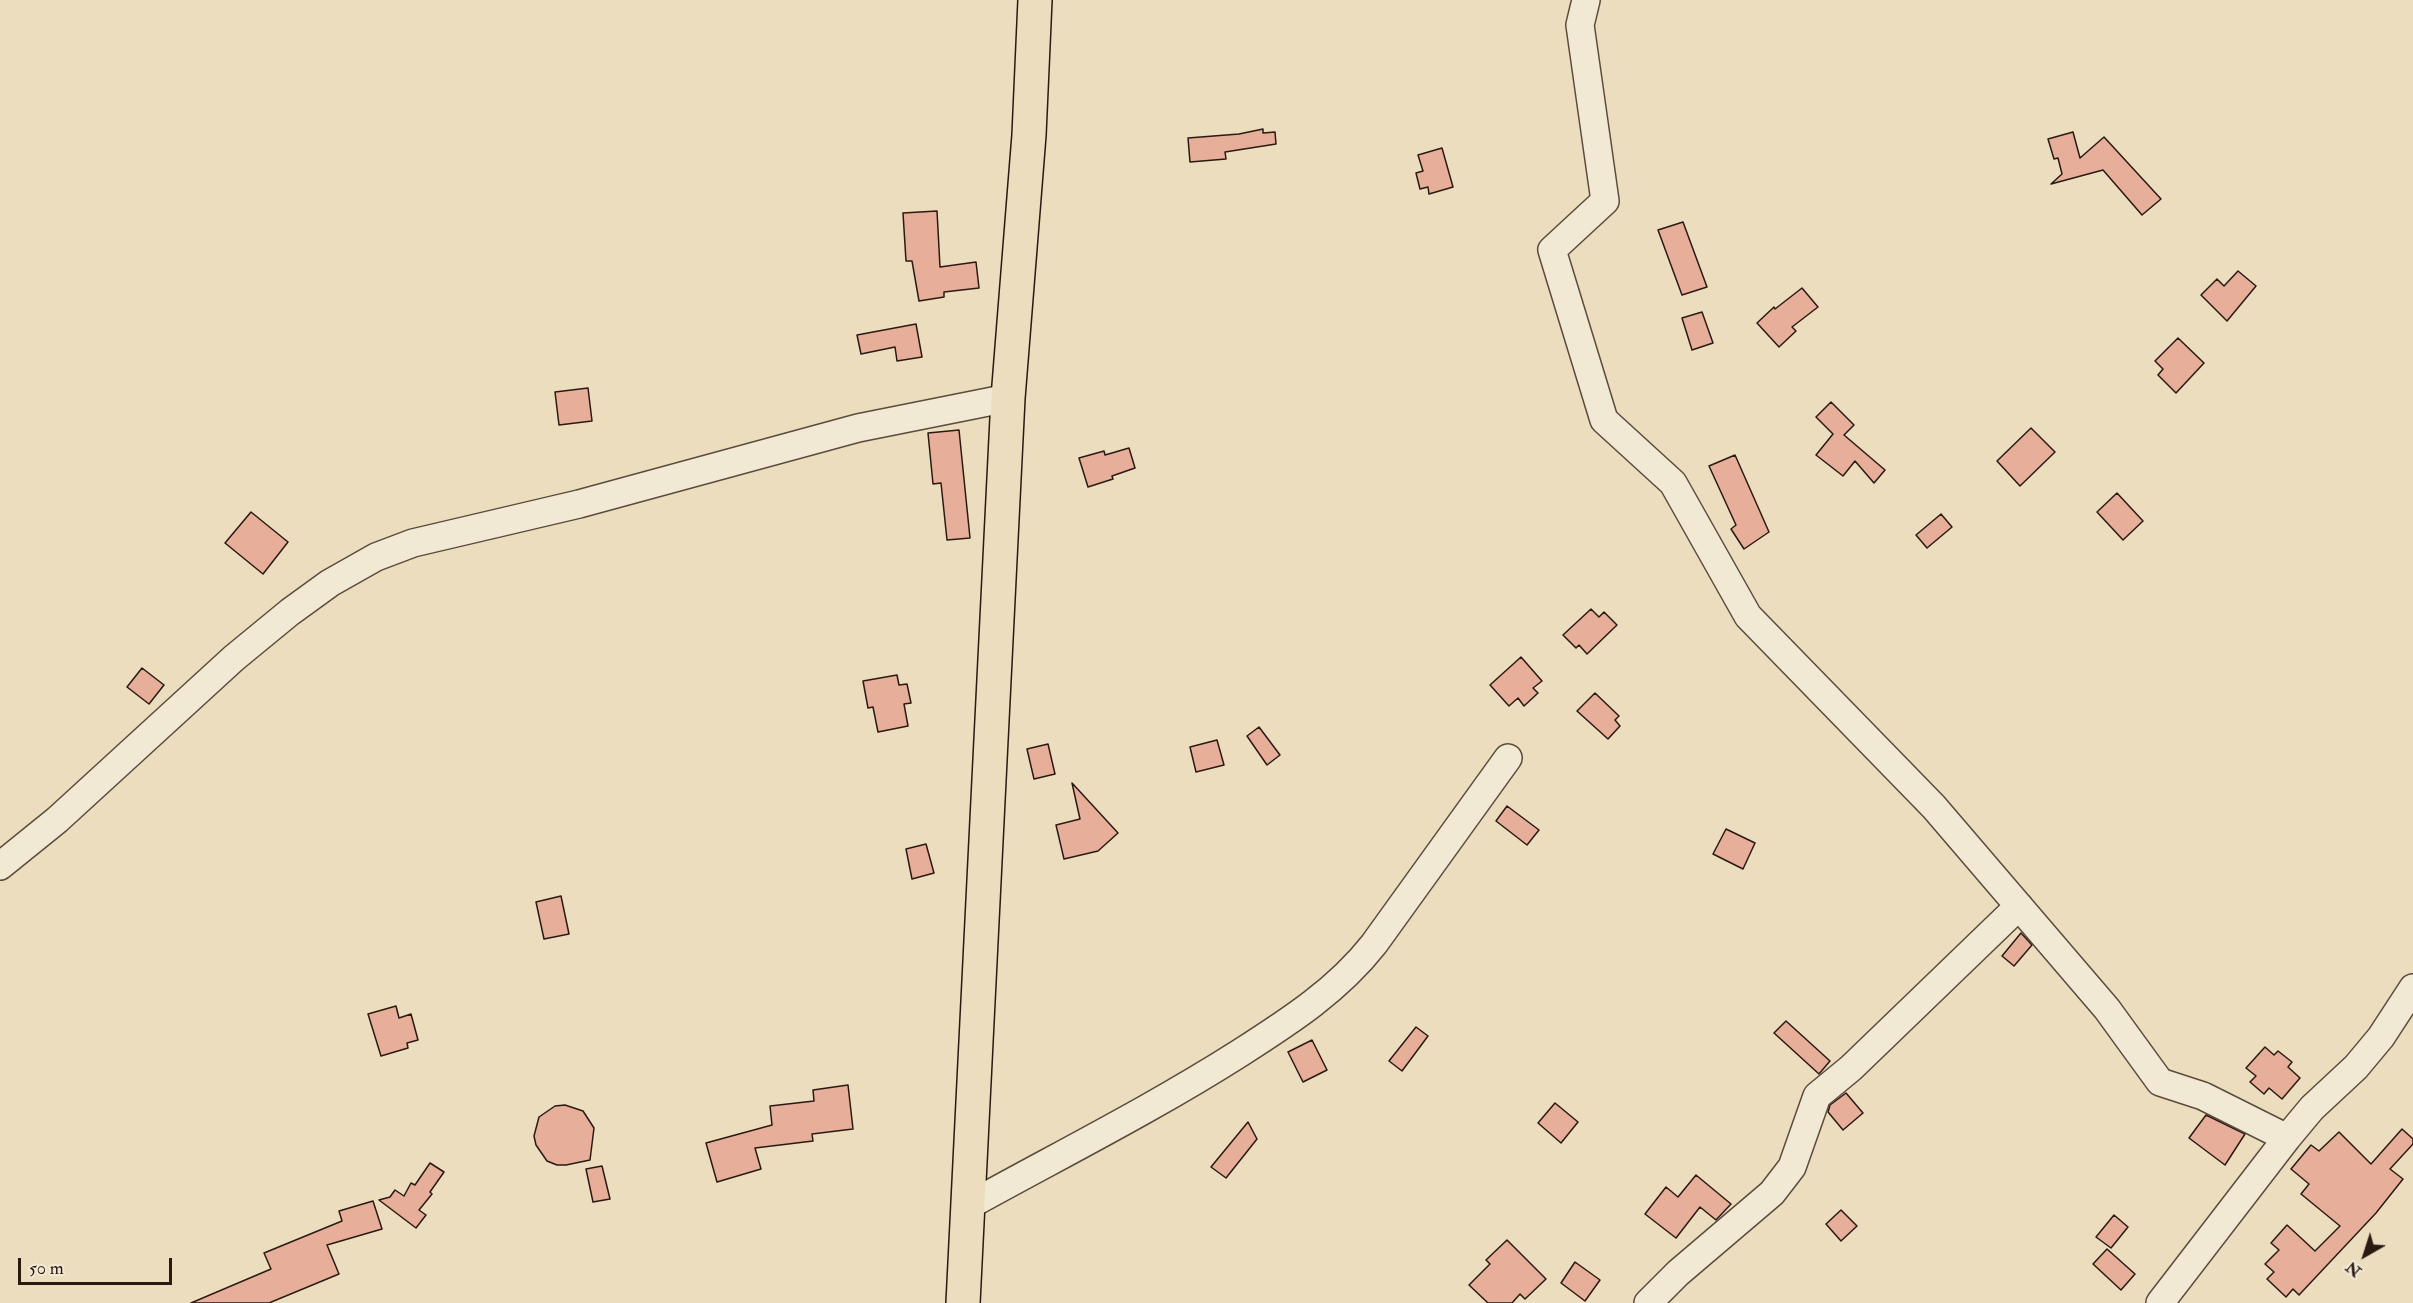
<!DOCTYPE html>
<html>
<head>
<meta charset="utf-8">
<style>
  body { margin:0 }
  #map { position:relative; width:2413px; height:1303px; overflow:hidden; background:#ebddbe; font-family:"IM FELL Double Pica",serif }
  canvas { display:block }
  .north { position:absolute; left:2335px; top:1225px; width:60px; height:60px; -webkit-text-stroke:4px #f2e9d5; paint-order:stroke; rotate:219deg; font-size:16px; font-weight:700; line-height:24px; text-align:center; color:#2b1a12 }
  .north::after { content:''; display:block; margin:auto; width:21px; height:27px; background:#2b1a12; clip-path:polygon(50% 0,100% 100%,50% 72%,0 100%) }
  .scale { position:absolute; left:18px; top:1258px; width:154px; height:27px; box-sizing:border-box; border:3px solid #2b1a12; border-top:0; padding-left:8px; font-size:18px; line-height:21px; white-space:nowrap; color:#2b1a12; -webkit-text-stroke:4px #f2e9d5; paint-order:stroke }
</style>
</head>
<body>
<div id="map">
<canvas width="2413" height="1303"></canvas>
<div class="north">N</div>
<div class="scale">50 m</div>
</div>
<script>
const ctx = document.querySelector('canvas').getContext('2d');
ctx.lineJoin = 'round';
function fillPath(path, color) {
  ctx.fillStyle = color;
  ctx.fill(path, 'evenodd');
}
function trace(path, color, width, dash) {
  ctx.strokeStyle = color;
  ctx.lineWidth = width;
  ctx.lineCap = dash ? 'butt' : 'round';
  ctx.setLineDash(dash || []);
  ctx.stroke(path);
}
const building = new Path2D(`
  M1263,129V133L1275,132L1276,144L1225,152L1226,159L1190,162L1188,138L1239,134Z
  M2073,132L2080,158L2104,137L2161,199L2142,215L2103,170L2051,184L2062,174L2058,158L2054,159L2048,139Z
  M1442,148L1453,187L1429,194L1428,187L1420,189L1416,173L1423,171L1418,155Z
  M937,211L940,267L976,262L979,288L944,292V297L919,301L912,261H906L903,213Z
  M1683,222L1707,287L1682,295L1658,230Z
  M2238,271L2256,286L2227,321L2201,295L2217,279L2224,286Z
  M1802,288L1818,307L1792,327L1796,331L1779,347L1757,323L1774,307L1775,309Z
  M1702,312L1713,343L1692,350L1682,318Z
  M916,324L922,357L897,361L895,347L861,354L857,335Z
  M2178,338L2204,363L2176,393L2158,375L2163,369L2155,361Z
  M588,388L592,421L559,425L555,392Z
  M1831,402L1854,425L1844,435L1885,470L1874,483L1855,461L1843,476L1816,455L1833,434L1816,417Z
  M2031,428L2055,452L2020,486L1997,461Z
  M959,430L970,538L947,540L941,483L933,484L928,433Z
  M1129,448L1135,468L1112,476L1113,479L1088,487L1079,458L1104,451L1105,455Z
  M1735,455L1769,532L1744,549L1731,529L1736,525L1709,466Z
  M2117,493L2143,521L2123,540L2097,512Z
  M251,512L288,542L263,574L225,543Z
  M1941,514L1952,527L1927,548L1916,535Z
  M1591,609L1599,617L1604,612L1617,625L1587,654L1579,645L1576,648L1563,635Z
  M1521,657L1542,681L1533,688L1538,693L1524,706L1518,698L1509,706L1490,685Z
  M142,668L164,685L149,704L127,687Z
  M897,675L899,685L907,684L911,703L904,704L908,726L878,732L873,707L868,708L863,681Z
  M1595,693L1619,716L1615,720L1620,726L1608,739L1577,711Z
  M1259,727L1280,755L1267,765L1247,736Z
  M1217,740L1224,765L1196,772L1190,747Z
  M1048,744L1055,774L1034,779L1027,749Z
  M1072,783L1118,833L1098,851L1064,859L1056,825L1080,819Z
  M1507,806L1539,830L1527,845L1496,821Z
  M1726,829L1755,843L1743,869L1713,854Z
  M926,844L934,873L912,879L906,849Z
  M561,896L569,934L544,939L536,902Z
  M2021,933L2032,945L2014,966L2002,956Z
  M396,1006L399,1018L411,1014L418,1040L407,1043L408,1048L381,1056L368,1014Z
  M1786,1021L1830,1061L1819,1074L1774,1033Z
  M1416,1027L1428,1036L1402,1071L1389,1061Z
  M1312,1040L1327,1070L1303,1082L1288,1052Z
  M2265,1047L2274,1055L2278,1051L2292,1062L2288,1067L2300,1078L2282,1099L2269,1088L2264,1094L2250,1082L2256,1076L2246,1068Z
  M848,1085L853,1129L812,1134L813,1141L755,1148L761,1169L717,1182L706,1143L772,1125L770,1106L814,1101L813,1090Z
  M1846,1093L1863,1113L1843,1130L1828,1112L1830,1105Z
  M1555,1103L1578,1122L1561,1143L1538,1123Z
  M565,1105L583,1111L594,1128L590,1160L566,1165H557L547,1161L536,1145L534,1136L539,1117L555,1106Z
  M2206,1115L2245,1134L2225,1165L2189,1138Z
  M1248,1122L1257,1139L1226,1178L1211,1167Z
  M2402,1129L2413,1139V1144L2390,1169L2403,1179L2376,1213L2299,1295L2293,1289L2286,1297L2267,1279L2274,1272L2265,1264L2279,1250L2271,1243L2287,1225L2315,1251L2340,1226L2301,1194L2309,1184L2291,1169L2311,1145L2319,1151L2339,1132L2371,1164Z
  M430,1163L444,1172L430,1192L432,1194L419,1210L426,1215L416,1228L379,1200L390,1197L395,1190L404,1196L411,1183L415,1185Z
  M602,1166L610,1199L593,1202L586,1169Z
  M1696,1175L1731,1204L1716,1220L1700,1207L1676,1238L1645,1214L1666,1187L1678,1197Z
  M373,1201L382,1229L327,1245L339,1274L269,1303H191L271,1269L264,1253L342,1221L339,1211Z
  M1841,1210L1857,1226L1841,1241L1826,1224Z
  M2114,1215L2128,1227L2111,1248L2096,1237Z
  M1507,1240L1546,1279L1525,1299L1520,1294L1512,1303H1488L1469,1285L1490,1264L1486,1260Z
  M2107,1249L2135,1274L2121,1290L2093,1264Z
  M1575,1262L1600,1280L1585,1301L1561,1283Z`);
fillPath(building, '#e7ae99');
trace(building, '#2b1a12', 1.5);
const minor = new Path2D(`
  M1586,0L1580,25L1605,201L1552,250L1604,420L1673,483L1748,616L1934,807L2107,1009L2160,1082L2203,1096L2287,1138
  M0,866L57,820L234,658L290,612L330,583L376,557L413,543L579,504L858,428L1008,398
  M966,1207C1058,1156 1152,1109 1240,1053C1290,1021 1338,990 1374,944L1508,758
  M1648,1303L1678,1273L1772,1193L1792,1167L1817,1096L1851,1068L2019,906
  M2160,1303L2287,1138L2312,1108L2356,1067L2381,1037L2413,988`);
const major = new Path2D(`
  M963,1303L1008,398L1029,135L1035,0`);
trace(minor, '#5b4b3d', 30);
trace(major, '#2b1a12', 36);
trace(minor, '#f2e9d5', 27);
trace(major, '#ebddbe', 33);
</script>
</body>
</html>
